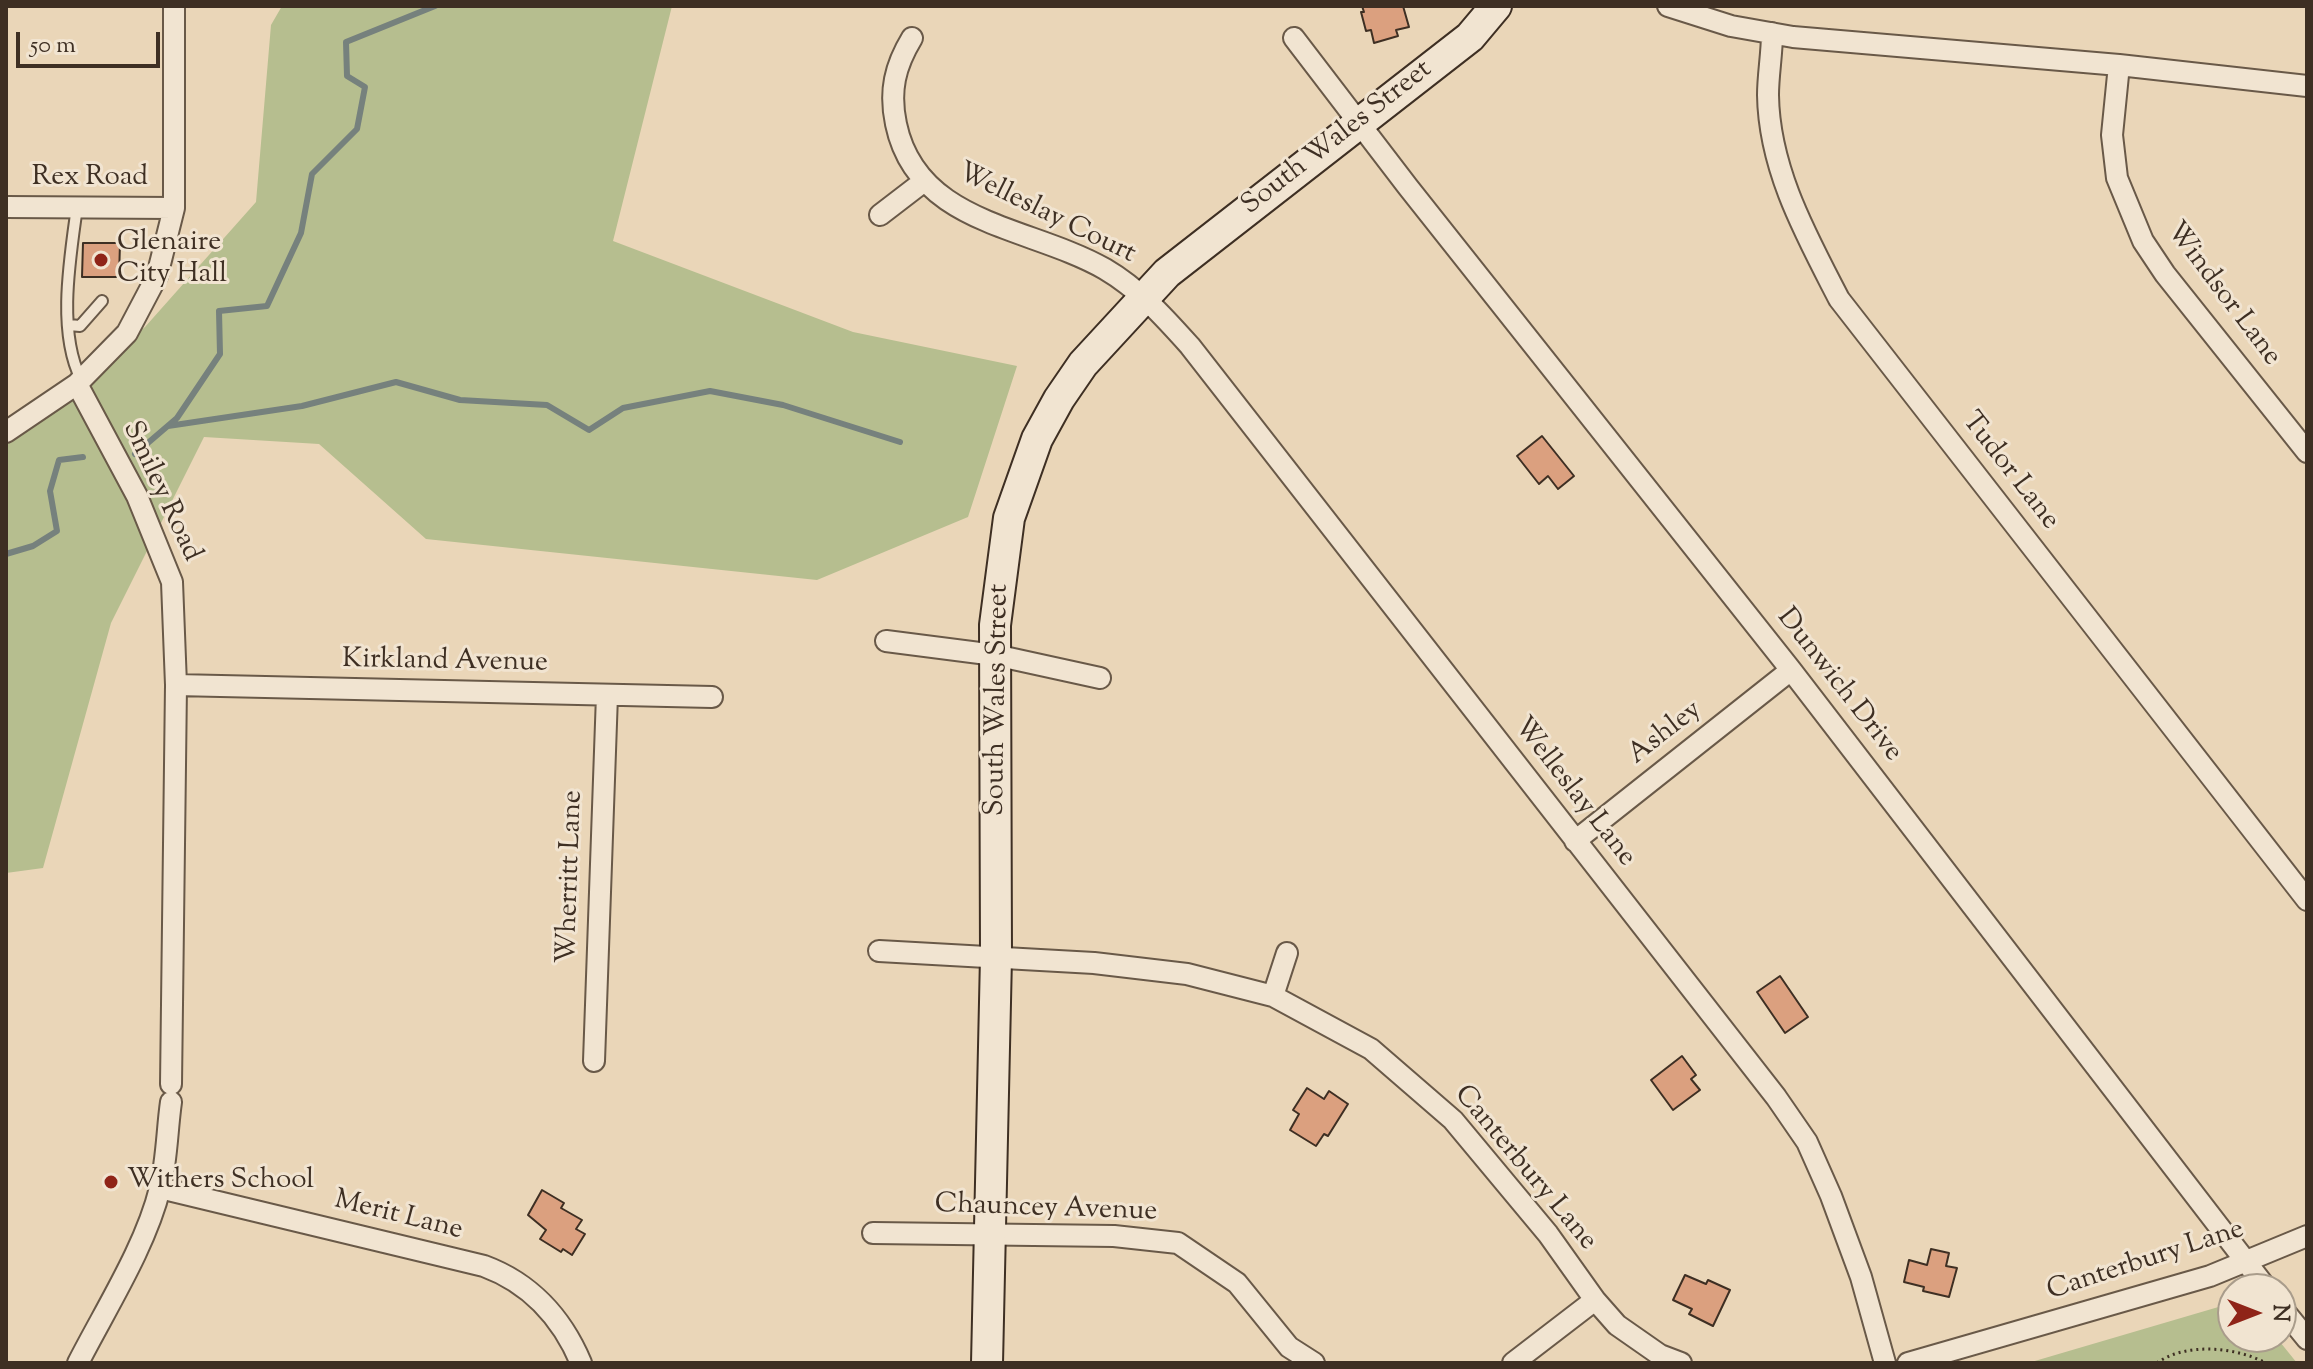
<!DOCTYPE html>
<html>
<head>
<meta charset="utf-8">
<style>
  body { margin:0 }
  #map { position:relative; width:2313px; height:1369px; overflow:hidden; background:#ead6b8; font-family:"Sorts Mill Goudy",serif }
  canvas { display:block }
  .frame { position:absolute; inset:0; border:8px solid #3e2f23; pointer-events:none }
  .north { position:absolute; left:2217px; top:1273px; width:80px; height:80px; box-sizing:border-box; background:#f1e4d1; border:2px solid #a99c8b; border-radius:50%; rotate:90deg; font-size:22px; font-weight:700; line-height:32px; text-align:center; color:#3e2f23 }
  .north::after { content:''; display:block; margin:auto; width:28px; height:36px; background:#8f2418; clip-path:polygon(50% 0,100% 100%,50% 72%,0 100%) }
  .scale { position:absolute; left:16px; top:32px; width:144px; height:36px; box-sizing:border-box; border:4px solid #3e2f23; border-top:0; padding-left:10px; font-size:24px; line-height:28px; white-space:nowrap; color:#3e2f23; -webkit-text-stroke:6px #f1e4d1; paint-order:stroke }
</style>
</head>
<body>
<div id="map">
<canvas width="2313" height="1369"></canvas>
<div class="frame"></div>
<div class="north">N</div>
<div class="scale">50 m</div>
</div>
<script>
const ctx = document.querySelector('canvas').getContext('2d');
ctx.lineJoin = 'round';
function fillPath(path, color) {
  ctx.fillStyle = color;
  ctx.fill(path, 'evenodd');
}
function trace(path, color, width, dash) {
  ctx.strokeStyle = color;
  ctx.lineWidth = width;
  ctx.lineCap = dash ? 'butt' : 'round';
  ctx.setLineDash(dash || []);
  ctx.stroke(path);
}
function label(font, color, halo, rows, align = 'center') {
  ctx.font = font + ' "Sorts Mill Goudy",serif';
  ctx.lineWidth = 6;
  ctx.setLineDash([]);
  ctx.textBaseline = 'middle';
  ctx.strokeStyle = halo;
  ctx.fillStyle = color;
  for (const [text, x, y, turn = 0] of rows) {
    ctx.save();
    ctx.translate(x, y);
    ctx.rotate((+turn || 0) * Math.PI / 180);
    ctx.textAlign = isNaN(turn) ? turn : align;
    if (halo) ctx.strokeText(text, 0, 0);
    ctx.fillText(text, 0, 0);
    ctx.restore();
  }
}
fillPath(new Path2D(`
  M282,6H672L613,241L853,332L1017,366L968,517L817,580L426,539L319,444L204,437L111,623L43,868L6,873V439L145,327L256,202L271,25Z
  M2232,1303L2233,1337H2276L2297,1363H2028Z`), '#b6be8f');
trace(new Path2D(`
  M168,426L302,406L396,382L460,400L547,405L589,430L623,408L710,391L783,405L900,442
  M135,454L177,418L220,354L219,311L267,306L301,233L312,174L357,129L365,87L347,76L346,42L435,6
  M6,554L33,546L57,531L50,491L59,460L83,457`), '#76817d', 6);
const building = new Path2D(`
  M1362,6H1403L1409,27L1396,30L1398,36L1374,43L1371,30L1366,31L1361,12H1364Z
  M83,243H120L119,277H82Z
  M1542,436L1574,476L1558,489L1548,476L1539,484L1517,456Z
  M1780,976L1808,1017L1785,1033L1757,992Z
  M1682,1056L1696,1075L1691,1079L1700,1090L1673,1110L1651,1080Z
  M1307,1088L1324,1099L1329,1091L1348,1104L1328,1136L1324,1134L1316,1146L1290,1130L1299,1114L1293,1110Z
  M542,1190L564,1203L561,1208L582,1220L576,1229L585,1234L572,1255L563,1249L561,1252L540,1239L546,1230L528,1215Z
  M1931,1249L1949,1253L1946,1266L1957,1268L1949,1297L1923,1291L1924,1287L1904,1282L1909,1260L1927,1265Z
  M1685,1275L1706,1284L1708,1280L1730,1290L1713,1326L1689,1314L1692,1309L1673,1300Z`);
fillPath(building, '#dba07f');
trace(building, '#3e2f23', 2);
const lane = new Path2D(`
  M77,207C70,258 57,332 81,379
  M69,325L80,326L102,301`);
const street = new Path2D(`
  M1668,6L1731,26L1793,37L2119,65L2307,86
  M1772,33C1772,54 1768,75 1768,95C1769,169 1806,235 1839,299L2307,900
  M912,38C895,66 889,91 896,124C917,225 1030,226 1105,269C1139,289 1164,317 1190,346L1776,1097L1807,1142L1831,1196L1861,1277L1885,1363
  M1294,38L1408,187L1791,670L2267,1289
  M2119,65L2112,135L2117,178L2143,241L2165,274L2307,452
  M6,207L174,208
  M880,215L923,182
  M77,384L137,496L172,582L176,685L171,1084
  M6,432L77,384L127,333L157,276L174,208V6
  M886,641L995,655L1100,678
  M176,685L712,697
  M1575,841L1791,670
  M879,951L1094,963L1187,974L1273,996L1371,1049L1453,1120L1548,1234L1595,1300L1617,1325L1660,1355L1681,1363
  M1273,996L1287,953
  M594,1061L607,695
  M160,1188L484,1266C530,1283 562,1318 581,1363
  M873,1233L1114,1236L1178,1243L1237,1283L1289,1347L1314,1363
  M2281,1307L2307,1339
  M78,1363C105,1310 146,1246 160,1188C167,1160 167,1130 171,1102
  M1513,1363L1595,1300
  M1908,1363L2210,1276L2307,1236`);
const secondary = new Path2D(`
  M987,1363L996,957L995,625L1009,518L1037,439L1059,399L1083,364L1167,273L1470,37L1496,6`);
trace(lane, '#695948', 14);
trace(street, '#695948', 24);
trace(secondary, '#3e2f23', 34);
trace(new Path2D(`
  M2247,1337L2249,1353
  M2157,1363C2186,1342 2236,1347 2266,1363`), '#3e2f23', 3, [2, 4]);
trace(lane, '#f1e4d1', 10);
trace(street, '#f1e4d1', 20);
trace(secondary, '#f1e4d1', 30);
for (const [x, y, r, color] of [
  [101,260,8,"#8f2418"],
  [111,1182,8,"#8f2418"]
]) {
  const dot = new Path2D();
  dot.arc(x, y, r, 0, 2 * Math.PI);
  ctx.fillStyle = color;
  ctx.fill(dot);
  trace(dot, '#f1e4d1', 3);
}
label('28px', '#3e2f23', '#f1e4d1', [
  ["South Wales Street",1338,139,-38],
  ["Rex Road",90,179],
  ["Welleslay Court",1046,215,26],
  ["Windsor Lane",2222,295,53],
  ["Tudor Lane",2009,472,52],
  ["Smiley Road",160,492,65],
  ["Kirkland Avenue",445,663,1],
  ["Dunwich Drive",1838,686,52],
  ["South Wales Street",999,700,-89],
  ["Ashley",1666,734,-38],
  ["Welleslay Lane",1573,793,52],
  ["Wherritt Lane",572,877,-88],
  ["Canterbury Lane",1524,1169,50],
  ["Chauncey Avenue",1046,1210,2],
  ["Merit Lane",398,1217,14],
  ["Canterbury Lane",2146,1262,-18]
]);
label('28px', '#3e2f23', '#f1e4d1', [
  ["Glenaire",117,244],
  ["City Hall",117,276],
  ["Withers School",127,1182]
], 'left');
</script>
</body>
</html>
